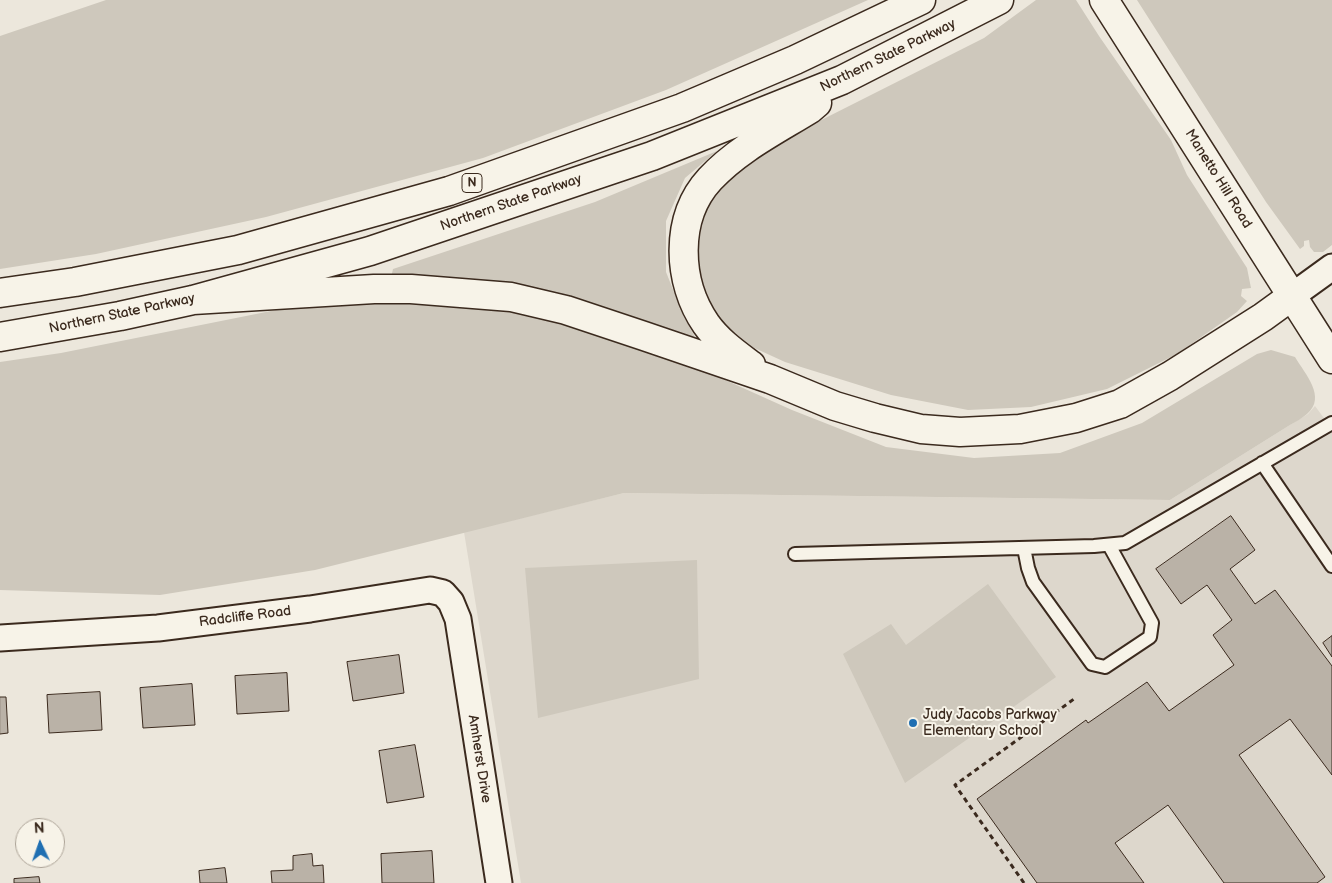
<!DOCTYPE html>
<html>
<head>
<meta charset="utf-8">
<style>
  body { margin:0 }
  #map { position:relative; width:1332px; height:883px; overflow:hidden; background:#ece7dc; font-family:"Balsamiq Sans",sans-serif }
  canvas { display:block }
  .north { position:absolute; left:15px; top:818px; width:50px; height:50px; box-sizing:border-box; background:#f7f3e8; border:1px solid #aca397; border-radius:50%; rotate:357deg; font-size:14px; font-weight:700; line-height:20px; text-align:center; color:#3b2a1e }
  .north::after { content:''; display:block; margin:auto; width:18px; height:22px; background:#1f6fb2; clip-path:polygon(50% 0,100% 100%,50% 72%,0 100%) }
</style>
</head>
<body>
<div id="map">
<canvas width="1332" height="883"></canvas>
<div class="north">N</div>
</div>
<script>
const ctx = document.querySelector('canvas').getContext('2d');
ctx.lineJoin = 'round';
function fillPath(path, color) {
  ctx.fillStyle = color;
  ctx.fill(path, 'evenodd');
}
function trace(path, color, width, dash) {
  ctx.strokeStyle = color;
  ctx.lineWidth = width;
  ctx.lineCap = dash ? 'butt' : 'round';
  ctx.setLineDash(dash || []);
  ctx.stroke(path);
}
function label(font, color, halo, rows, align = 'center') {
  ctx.font = font + ' "Balsamiq Sans",sans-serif';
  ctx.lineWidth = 4;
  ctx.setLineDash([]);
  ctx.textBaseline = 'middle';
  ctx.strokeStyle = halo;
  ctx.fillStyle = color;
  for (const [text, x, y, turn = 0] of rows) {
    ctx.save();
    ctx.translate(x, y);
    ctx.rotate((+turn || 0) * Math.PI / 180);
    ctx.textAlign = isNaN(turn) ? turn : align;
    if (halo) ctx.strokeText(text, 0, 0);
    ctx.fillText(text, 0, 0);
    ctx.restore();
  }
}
fillPath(new Path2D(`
  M1315,406L1332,429V883H521L464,532L624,493L1170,500L1290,425L1308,414Z`), '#ddd7cc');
fillPath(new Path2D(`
  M106,0H868L666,90L483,158L266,217L96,254L0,269V36Z
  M1036,0H1076L1099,36L1171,140L1187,175L1247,268L1251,288L1242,289L1241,296L1247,301L1237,312L1177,354L1107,389L1031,407L968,410L891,395L785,362L737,340L710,305L697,264L699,222L710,196L746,158L984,38Z
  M1137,0H1332V245L1323,252H1314L1310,247L1309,240L1304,241V246L1300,249L1266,202Z
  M717,151L685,178L666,221V272L684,317L695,337L491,284L446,278H391L393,269L595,202Z
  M408,300L500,307L601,331L703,370L792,410L886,447L974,458L1060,453L1142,423L1257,354L1271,350L1295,357C1305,374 1327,397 1307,414C1302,418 1296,422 1290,425L1170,500L624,493L315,570L160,595L0,590V362L61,353L296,306Z
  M697,560L699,679L538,718L525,568Z
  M988,584L1056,677L905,783L843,654L891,624L906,645Z`), '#cec8bc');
const building = new Path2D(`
  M1231,516L1255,550L1230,569L1255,604L1275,590L1332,666V775L1290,719L1239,755L1325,877L1317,883H1224L1168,805L1115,843L1144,883H1037L977,799L1086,720L1088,723L1147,682L1169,711L1234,665L1213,635L1232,620L1207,585L1181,604L1156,569Z
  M1332,636V657L1323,643Z
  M399,655L404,693L353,701L347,662Z
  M287,673L289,711L237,714L235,676Z
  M192,684L195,725L143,728L140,688Z
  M100,692L102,730L49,733L47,695Z
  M0,697H6L8,733L0,734Z
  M415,745L424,797L387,803L379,751Z
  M432,851L434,883H382L381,854Z
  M312,854L313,866L323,865L324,883H272L271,871L293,870V856Z
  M225,868L227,883H200L199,871Z
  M39,877L40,883H14V879Z`);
fillPath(building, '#bab2a7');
trace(building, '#3b2a1e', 1);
const lane = new Path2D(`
  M1262,463L1332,566
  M1024,548L1028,568L1033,582L1092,664L1105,667L1150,637L1152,623L1109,545
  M795,554L1094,546L1125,543L1332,423`);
const street = new Path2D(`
  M1292,296L1332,267
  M0,638L158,628L310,609L430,590L443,593L451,602L458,619L499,883`);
const secondary = new Path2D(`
  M1104,0L1332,359`);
const highway = new Path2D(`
  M0,293L75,282L238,250L449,191L682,108L795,60L921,0
  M193,300L374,289H411L511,297L566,310L644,336L770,379L835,406L875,418L921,429L960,432L1020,429L1076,418L1120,404L1170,376L1263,317L1292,296
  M0,337L120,316L193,300L370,251L652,156L842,80L999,0
  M751,365C735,353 718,341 706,324C677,282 674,218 710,179C738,149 776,130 810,109L817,103`);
trace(lane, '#3b2a1e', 16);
trace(street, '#3b2a1e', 29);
trace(secondary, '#3b2a1e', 31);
trace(highway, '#3b2a1e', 31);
trace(new Path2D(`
  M1024,883L955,785L1074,699`), '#3b2a1e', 3, [5, 4]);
trace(lane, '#f7f3e8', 12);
trace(street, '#f7f3e8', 25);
trace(secondary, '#f7f3e8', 28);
trace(highway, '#f7f3e8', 28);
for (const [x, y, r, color] of [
  [913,723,5,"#1f6fb2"]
]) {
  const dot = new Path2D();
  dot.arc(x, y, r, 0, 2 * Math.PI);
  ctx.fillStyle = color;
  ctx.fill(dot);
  trace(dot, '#f7f3e8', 2);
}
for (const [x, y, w] of [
  [472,183,20]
]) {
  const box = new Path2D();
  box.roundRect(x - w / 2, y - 9.5, w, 19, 4);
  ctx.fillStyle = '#f7f3e8';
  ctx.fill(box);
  trace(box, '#3b2a1e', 1);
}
label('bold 12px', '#3b2a1e', null, [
  ["N",472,183]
]);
label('14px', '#3b2a1e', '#f7f3e8', [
  ["Northern State Parkway",888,56,-26],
  ["Manetto Hill Road",1218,179,58],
  ["Northern State Parkway",511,203,-19],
  ["Northern State Parkway",122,314,-12],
  ["Radcliffe Road",245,617,-7],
  ["Amherst Drive",479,759,81]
]);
label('14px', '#3b2a1e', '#f7f3e8', [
  ["Judy Jacobs Parkway",923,715],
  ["Elementary School",923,731]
], 'left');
</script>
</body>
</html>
